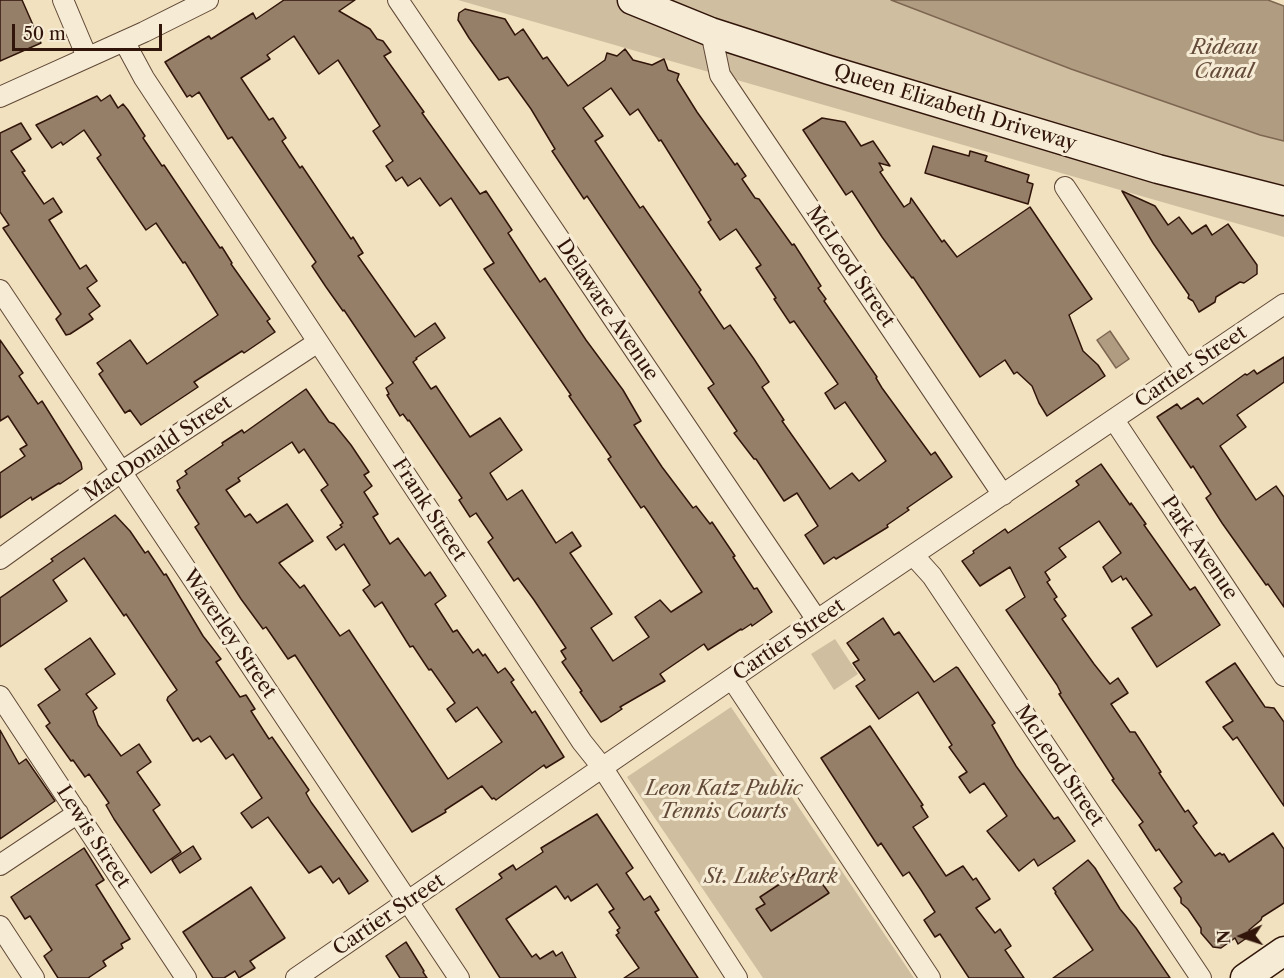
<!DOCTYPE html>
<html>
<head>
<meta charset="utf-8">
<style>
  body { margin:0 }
  #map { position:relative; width:1284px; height:978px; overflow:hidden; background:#f1e1bf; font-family:"Libre Caslon Text",serif }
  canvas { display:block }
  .north { position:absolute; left:1212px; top:906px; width:60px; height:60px; -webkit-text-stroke:4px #f6ecd5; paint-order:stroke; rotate:267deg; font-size:16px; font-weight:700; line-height:24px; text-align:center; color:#31150a }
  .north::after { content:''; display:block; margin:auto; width:21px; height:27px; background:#31150a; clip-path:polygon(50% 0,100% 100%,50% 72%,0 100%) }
  .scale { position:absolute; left:12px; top:24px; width:150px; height:27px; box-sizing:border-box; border:3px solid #31150a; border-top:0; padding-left:8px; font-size:18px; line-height:21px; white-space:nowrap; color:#31150a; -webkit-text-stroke:4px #f6ecd5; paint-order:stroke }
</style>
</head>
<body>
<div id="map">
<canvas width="1284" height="978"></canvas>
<div class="north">N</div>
<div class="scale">50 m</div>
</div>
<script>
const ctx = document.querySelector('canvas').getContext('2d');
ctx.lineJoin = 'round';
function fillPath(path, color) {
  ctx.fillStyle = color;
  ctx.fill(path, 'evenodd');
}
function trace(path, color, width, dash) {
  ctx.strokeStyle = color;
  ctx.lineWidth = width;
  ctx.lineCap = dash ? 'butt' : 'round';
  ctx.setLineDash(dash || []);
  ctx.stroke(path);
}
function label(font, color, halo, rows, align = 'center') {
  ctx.font = font + ' "Libre Caslon Text",serif';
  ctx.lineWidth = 6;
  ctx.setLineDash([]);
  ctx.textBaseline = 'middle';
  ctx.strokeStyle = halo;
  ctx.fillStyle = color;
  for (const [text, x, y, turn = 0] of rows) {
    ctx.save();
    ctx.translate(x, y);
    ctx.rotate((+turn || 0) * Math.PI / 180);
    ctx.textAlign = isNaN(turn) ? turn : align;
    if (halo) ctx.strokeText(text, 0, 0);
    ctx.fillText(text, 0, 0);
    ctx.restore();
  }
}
fillPath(new Path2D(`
  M458,0H891L1071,69L1260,135L1284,141V237Z
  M835,639L858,674L834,690L811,654Z
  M731,707L914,978H763L627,777Z`), '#d0bea0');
const water = new Path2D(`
  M891,0H1268L1284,6V141L1260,135L1071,69Z
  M1110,331L1129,359L1116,368L1097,340Z`);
fillPath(water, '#b09c81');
trace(water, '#7d6651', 1.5);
const building = new Path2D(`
  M0,0H22L41,43L0,61Z
  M284,0H355L339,11L370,29L377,39L383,41L391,52L384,56L424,112L422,113L480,194L486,191L512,230L508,233L540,282L545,278L586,340L623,390L641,421L634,425L662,467L693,508L696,506L710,524L712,522L735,556L733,557L754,589L757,588L772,612L752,626L751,624L742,630L741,629L708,650L704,644L660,674L665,681L620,707L622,709L607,719L601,722L580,692L582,691L562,662L566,659L561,651L566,648L534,600L518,578L514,581L488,542L493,538L476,513L470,517L459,500L462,498L409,420L408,421L403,414L400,416L387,395L389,394L386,388L393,383L344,310L343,311L326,287L312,266L316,262L232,137L228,139L199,92L192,97L190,95L187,97L165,62L209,36L211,39L253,13L256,19ZM294,36L319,74L338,60L380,126L373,131L393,161L386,166L396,181L402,177L408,186L420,178L440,206L451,198L494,263L484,269L571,395L569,396L611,457L608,459L641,508L644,506L647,510L702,592L671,612L660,600L635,617L649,637L613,661L591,628L612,614L570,553L581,546L572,532L556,543L522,490L507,500L491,475L490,473L522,450L500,418L470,437L436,386L431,389L413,362L417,359L416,358L445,338L435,323L415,337L358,256L363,253L353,237L351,239L302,166L300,168L282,141L286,138L273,118L269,120L241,78L270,59L267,55Z
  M465,9L505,19L515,35L523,29L543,59L547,57L568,86L605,60L607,53L617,56L625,49L633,60L652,65L664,59L668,70L679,74L677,80L697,112L735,165L737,163L746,176L742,179L755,198L759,199L792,245L794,244L821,286L818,288L826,299L824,301L877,377L876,378L882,388L931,455L935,452L952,477L907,508L909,510L887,525L888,527L836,559L834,557L824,564L805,535L818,526L797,493L784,501L756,459H754L734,433L737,431L708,388L714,384L587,196L584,199L552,151L555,149L531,109L508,77L499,80L469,38L458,20L459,13ZM611,88L630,115L638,109L659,141L661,140L711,220L708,222L720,240L736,229L761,265L756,268L776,298L774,299L790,323L794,321L838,384L825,393L835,409L845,402L886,461L859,481L852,473L830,489L782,421L784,420L762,387L769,382L754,359L730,325L724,329L699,292L701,290L643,206L640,208L595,141L603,136L583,108Z
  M110,95L118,108L123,104L128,110L145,136L143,138L162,166L164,165L220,248L222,247L232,263L231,264L270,319L267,321L275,332L244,353L242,351L194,382L198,387L141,425L130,410L125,413L99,374L103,371L97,363L130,340L147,364L218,315L185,262L183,263L156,223L146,230L97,158L101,155L84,130L63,145L61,142L52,148L36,125L97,96L101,101Z
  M822,118L845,122L861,146L873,141L890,166L879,163L883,170L880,172L904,207L910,203L911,198L942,242L944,240L957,257L1030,207L1092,299L1069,315L1083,351L1098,365L1105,376L1047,416L1039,403L1032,386L1017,372L1014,374L1005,360L980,377L913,277L912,278L882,237L852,191L846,195L803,130Z
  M21,123L31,139L11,151L25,171L22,172L44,204L53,198L62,212L49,220L80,269L86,265L97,281L87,288L100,306L89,314L93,319L70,334L66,335L56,319L61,314L3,228L9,225L0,212V133Z
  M933,146L969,156L970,151L987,156L985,161L1029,175L1027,182L1033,184L1028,204L925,173Z
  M1122,191L1155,206L1168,225L1179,217L1192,234L1206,225L1212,235L1228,224L1257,265V274L1244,283L1240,282L1216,297L1215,302L1199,312L1193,301L1188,298L1189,295L1153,243Z
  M0,340L23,373L19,376L38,404L42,401L81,463L82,469L60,484L59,483L32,500L31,497L0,518V473L25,456L20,449L27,445L8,416L0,421Z
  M1284,357V382L1237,415L1246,427L1220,446L1256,500L1276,486L1284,497V607L1268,584L1266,585L1222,523L1206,498L1211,494L1193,466L1191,468L1157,417L1177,404L1181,409L1198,398L1203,404L1245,374L1247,375L1254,370L1257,374Z
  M306,389L329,422L334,424L351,445L369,472L364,475L372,486L364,492L378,514L373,517L390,544L398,538L425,576L430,572L446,596L435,604L453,632L457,630L473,653L478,649L483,656L485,654L498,673L505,668L514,680L511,682L532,713L535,711L564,757L546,768L544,765L496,800L494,798L492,799L482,786L445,810L446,812L412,832L295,655L288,659L266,627L263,629L241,599L195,527L199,524L177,490L180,488L177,481L187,474L185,471L223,445L222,443L242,430L244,433ZM292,442L299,453L304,449L328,485L321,490L343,523L340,525L342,527L327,537L336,550L344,544L370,585L363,590L375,607L382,602L410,647L413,646L429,670L431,669L455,703L447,709L456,722L477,707L502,742L448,779L349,630L340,636L304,585L300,588L279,563L313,541L287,504L257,523L250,514L245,517L226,490L240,481L238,478Z
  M1101,464L1130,505L1131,503L1146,524L1144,525L1190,590L1195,587L1220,625L1157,667L1132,628L1152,615L1126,578L1123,580L1121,576L1112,582L1103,567L1121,553L1099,521L1059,548L1066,557L1045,572L1050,580L1047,582L1057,597L1054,599L1066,616L1062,619L1094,664L1110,684L1118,678L1128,693L1111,704L1130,732H1135L1161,772L1159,773L1185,812L1188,810L1197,823L1193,826L1215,856L1220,853L1222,855L1224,854L1229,862L1273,833L1284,849V903L1262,917L1261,920L1249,930L1251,935L1238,944L1235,938L1221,948L1213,947L1201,933V928L1188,909L1181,903V898L1174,888L1182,882L1159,849L1156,851L1139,825L1143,822L1112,780L1114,779L1059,694L1061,693L1057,685L1006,610L1025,597L1010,567L980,586L962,561L974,553L973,551L1005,529L1008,533L1079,485L1076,481Z
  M115,515L130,531L145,553L148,551L164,575L166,574L203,636L221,659L216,662L240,697L246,695L255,709L251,711L269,739L272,737L309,790L306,793L311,802L368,881L349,894L339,878L333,883L321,866L309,873L268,817L252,828L241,813L262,798L233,754L226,759L210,736L201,742L198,738L193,741L167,700L168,697L177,690L126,614L124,616L84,558L53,580L67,601L0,647V598L53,561L51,559Z
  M883,618L894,635L899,632L934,682L956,667L958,668L995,723L992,725L1016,766L1054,819L1058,817L1075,841L1038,866L1034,859L1019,871L987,831L1007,816L984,783L970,793L959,777L967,772L949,747L952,745L918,692L879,719L856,686L865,680L853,663L859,660L847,643Z
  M90,638L115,674L86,694L97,708L93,711L98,725L121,756L139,744L151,762L137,772L160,805L153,810L181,852L151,873L114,819L106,805L109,803L89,774L85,777L73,760L71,761L46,726L50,723L38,705L60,690L45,669Z
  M1235,663L1265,707L1274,708L1284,722V806L1237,737L1233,740L1223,727L1233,721L1206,682Z
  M870,726L923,805L921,806L928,817L913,827L946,876L963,866L973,880L976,878L990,899L976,908L995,933L1000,929L1011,946L1005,950L1024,978H969L940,934L935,937L924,920L935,912L921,890L909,872L903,876L881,843L878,846L821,758Z
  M0,730L19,764L26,759L55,801L0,839Z
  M597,814L633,868L626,873L644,900L650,896L659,910L655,912L698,978H624L639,968L616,935L619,933L617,930L620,928L609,912L614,909L597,884L571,901L568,896L565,899L556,886L506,919L532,957L536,954L540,959L553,951L556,956L562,952L576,978H500L456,909L502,878L499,874L513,865L516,870L543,852L541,848Z
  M193,846L201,859L180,873L172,860Z
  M84,848L104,880L96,885L130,939L121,944L123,948L103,961L106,966L88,978H58L44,956L52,950L30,916L25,919L11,897Z
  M1088,860L1095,868L1120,909L1136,928L1170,978H1053L1093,950L1055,893L1056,892L1053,888Z
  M801,870L805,876L813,871L829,893L771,931L756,909L765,904L760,897Z
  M251,887L285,938L250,961L255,968L239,978L235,971L224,978H213L183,932Z
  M406,942L424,971L423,972L427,978H400L386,956Z`);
fillPath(building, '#957f68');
trace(building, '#31150a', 1.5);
const street = new Path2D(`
  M63,0L87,57
  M398,0L817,620
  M711,32L720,75L1003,495
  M124,41L144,78L582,742L602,767L737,978
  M0,97L144,32L208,0
  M1065,187L1186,370
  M0,290L459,978
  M1114,420L1284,676
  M914,556L932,576L1201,978
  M0,559L121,472L318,342
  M732,679L930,978
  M0,696L186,978
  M0,865L78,813
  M0,926L34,978
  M296,978L817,620L1284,304`);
const secondary = new Path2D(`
  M632,0L711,32L829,70L1158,169L1284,201
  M1245,978L1284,951`);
trace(street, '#614837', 22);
trace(secondary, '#31150a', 31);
trace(street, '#f6ecd5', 20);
trace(secondary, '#f6ecd5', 28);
label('20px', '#31150a', '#f6ecd5', [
  ["Queen Elizabeth Driveway",955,108,17],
  ["McLeod Street",850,267,56],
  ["Delaware Avenue",607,310,56],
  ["Cartier Street",1191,367,-34],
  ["MacDonald Street",158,449,-34],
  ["Frank Street",429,510,57],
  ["Park Avenue",1199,548,56],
  ["Waverley Street",229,634,56],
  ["Cartier Street",789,640,-34],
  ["McLeod Street",1059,766,56],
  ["Lewis Street",93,837,57],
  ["Cartier Street",389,915,-34]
]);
label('italic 20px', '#614837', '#f6ecd5', [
  ["Leon Katz Public",724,789],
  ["Tennis Courts",724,812],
  ["St. Luke's Park",771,877]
]);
label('italic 21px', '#644b3a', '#f6ecd5', [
  ["Rideau",1224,48],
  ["Canal",1224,72]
]);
</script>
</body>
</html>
